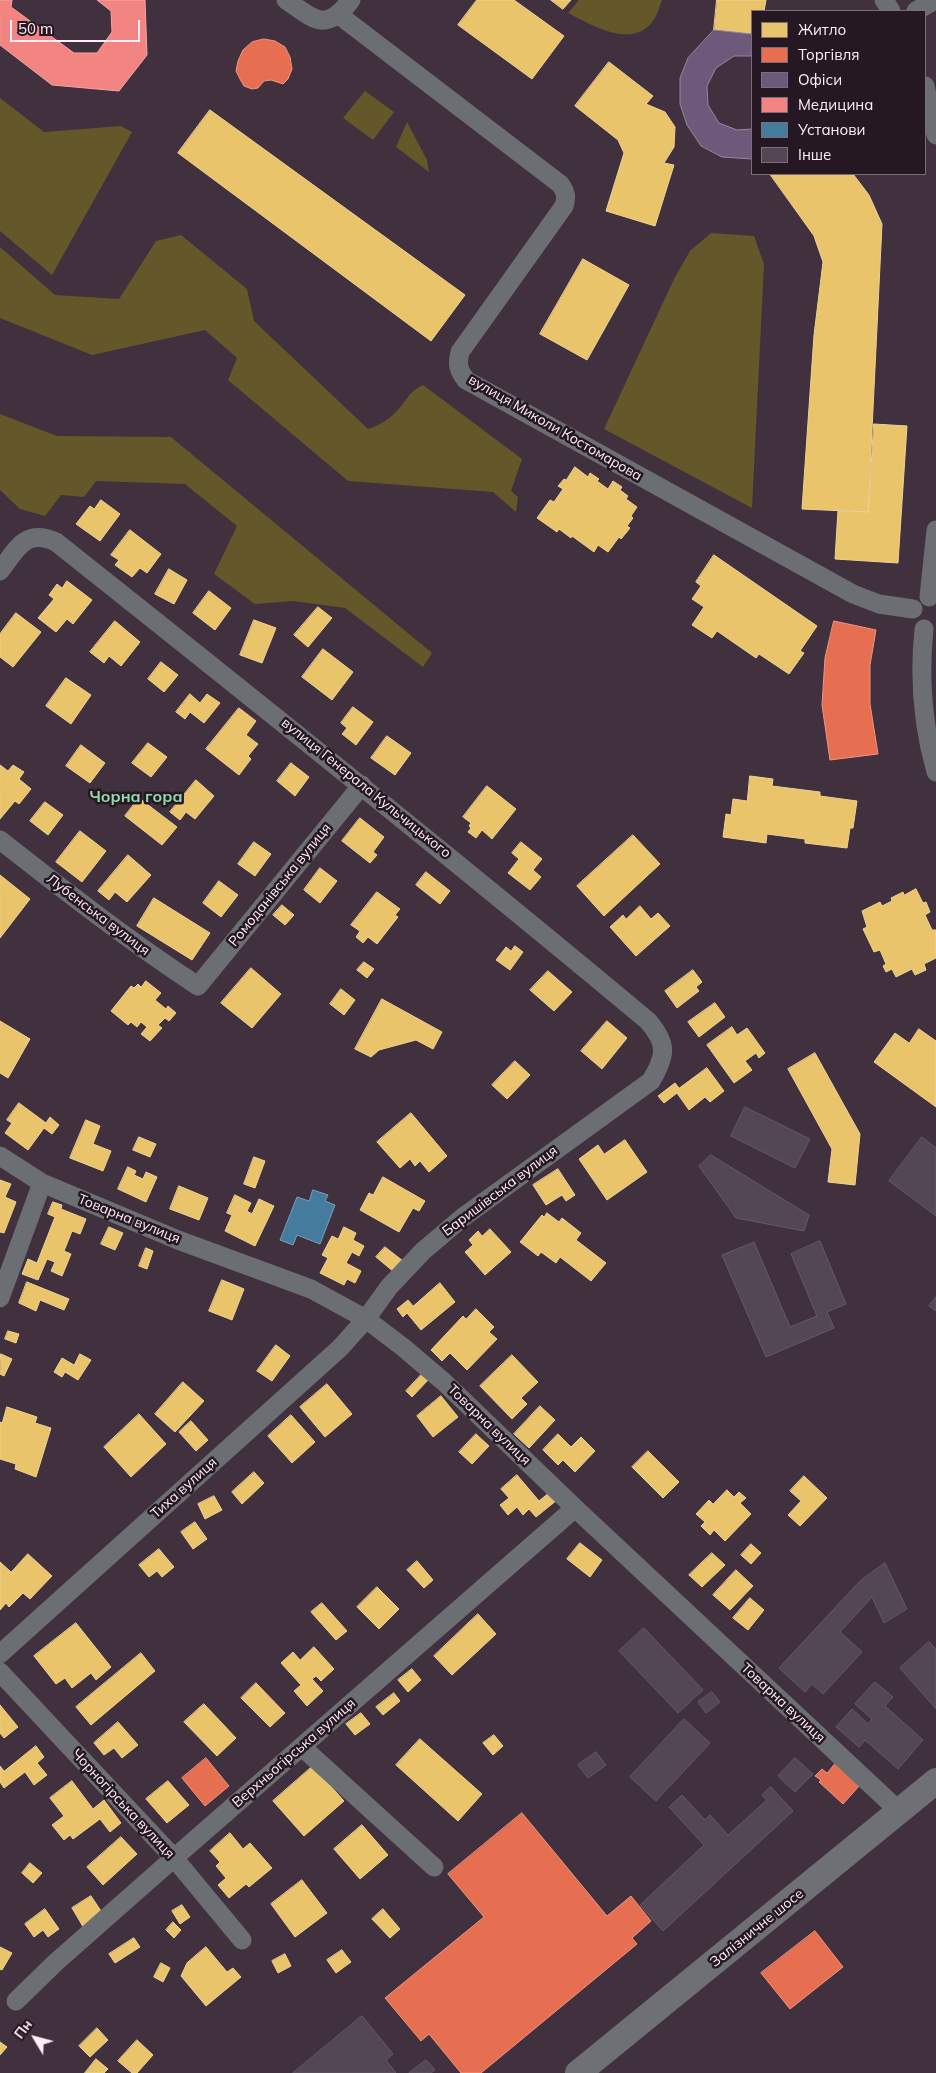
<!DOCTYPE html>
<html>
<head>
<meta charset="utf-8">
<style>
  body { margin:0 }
  #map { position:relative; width:936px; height:2073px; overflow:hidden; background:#41303d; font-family:Mulish,sans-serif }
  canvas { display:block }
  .legend { position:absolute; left:751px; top:10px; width:175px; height:165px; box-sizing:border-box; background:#261822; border:1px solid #7c6e78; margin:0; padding:6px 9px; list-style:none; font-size:15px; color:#feeefa }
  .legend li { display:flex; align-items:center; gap:10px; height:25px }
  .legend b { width:25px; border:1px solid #7c6e78 }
  .north { position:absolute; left:10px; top:2013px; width:50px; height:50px; -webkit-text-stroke:4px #261822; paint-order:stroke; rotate:307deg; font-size:14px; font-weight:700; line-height:20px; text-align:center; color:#feeefa }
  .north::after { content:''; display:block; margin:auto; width:18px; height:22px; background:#feeefa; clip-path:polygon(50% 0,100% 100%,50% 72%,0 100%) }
  .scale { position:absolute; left:10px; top:20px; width:130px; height:22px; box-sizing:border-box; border:2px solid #feeefa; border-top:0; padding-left:6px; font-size:15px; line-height:18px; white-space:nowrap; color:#feeefa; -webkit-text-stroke:4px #261822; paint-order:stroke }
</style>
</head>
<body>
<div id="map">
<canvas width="936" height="2073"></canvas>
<ul class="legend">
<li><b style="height:14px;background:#e9c46a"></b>Житло</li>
<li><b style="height:14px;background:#e76f51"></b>Торгівля</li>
<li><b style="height:14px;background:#6d597a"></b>Офіси</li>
<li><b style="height:14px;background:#f28482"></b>Медицина</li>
<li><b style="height:14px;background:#457b9d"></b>Установи</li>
<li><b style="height:14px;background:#544755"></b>Інше</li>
</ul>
<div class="north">Пн</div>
<div class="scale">50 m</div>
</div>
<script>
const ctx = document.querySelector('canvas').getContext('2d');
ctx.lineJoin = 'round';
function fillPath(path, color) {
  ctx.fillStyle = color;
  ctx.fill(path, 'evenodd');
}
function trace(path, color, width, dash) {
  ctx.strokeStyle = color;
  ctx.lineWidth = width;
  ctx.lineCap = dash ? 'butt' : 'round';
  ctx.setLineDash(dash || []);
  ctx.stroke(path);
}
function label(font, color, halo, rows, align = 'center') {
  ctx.font = font + ' Mulish,sans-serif';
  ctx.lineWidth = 5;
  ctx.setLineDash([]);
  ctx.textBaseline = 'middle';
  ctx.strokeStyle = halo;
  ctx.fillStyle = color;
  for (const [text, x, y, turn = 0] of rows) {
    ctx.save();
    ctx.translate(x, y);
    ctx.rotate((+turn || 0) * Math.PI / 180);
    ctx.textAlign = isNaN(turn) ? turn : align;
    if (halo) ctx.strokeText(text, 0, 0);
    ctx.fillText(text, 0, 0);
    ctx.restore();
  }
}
fillPath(new Path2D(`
  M579,0H662C660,6 658,12 655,18C635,51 593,26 568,13Z
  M365,91L394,112L373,140L343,118Z
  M0,98L44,132L121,126L132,132L52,275L0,231Z
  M407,122L427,160L429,172L396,147Z
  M711,233L754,236L764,264L752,508L604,429L675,277L690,251Z
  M181,235L247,289L254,321L368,429C378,426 388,420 395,413C406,402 408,392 423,385L522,459L511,491L518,497L516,512L493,492L348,481L228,380L237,358L205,330L92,355L0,318V247L55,295L119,299L156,241Z
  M0,414L57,436L171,437L432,653L423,667L345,608L293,601L255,604L214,574L237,526L185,484L96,481L84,497L61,495L45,516L20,509L0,490Z`), '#645729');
const homes = new Path2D(`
  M477,0H514L564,36L532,79L458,25Z
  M551,0H571L563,9Z
  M717,0H766L764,11H752V34L714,30Z
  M609,62L653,96L646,104L665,112L675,127L674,147L664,163L674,165L655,226L606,211L624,153L618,140L575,106Z
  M210,110L465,295L431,341L178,153Z
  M770,174H853L869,195L882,224L868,512L802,509L814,335L823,262L814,236Z
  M583,259L629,285L587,360L540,334Z
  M874,424L907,426L898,563L835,559L838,510L868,512Z
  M575,467L588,477L590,473L599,479L597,481L608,489L613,481L622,487L620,490L628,496L626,499L637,507L631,516L633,518L627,526L630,528L621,539L619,537L608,552L598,545L594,552L572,536L571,538L559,529L557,532L537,518L550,500L554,502L563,489L558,486L564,479L566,480Z
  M101,500L120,514L100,541L76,524L90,506L94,509Z
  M130,530L161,554L147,573L140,568L132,577L115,565L119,560L111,555Z
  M714,555L817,626L800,651L804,653L789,674L759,654L756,658L717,631L712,638L692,625L704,607L692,599L701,586L696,582Z
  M169,569L187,580L174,604L155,594Z
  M67,581L92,600L73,624L67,619L56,632L38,618L54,599L49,595L57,584L62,588Z
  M209,591L231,608L215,630L193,613Z
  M318,607L332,618L308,647L294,635Z
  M16,613L41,632L13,667L0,657V634Z
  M254,620L276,628L262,663L240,655Z
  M115,621L140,642L121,666L109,656L104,663L90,652Z
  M323,649L353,672L332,700L302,677Z
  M161,662L178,675L164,692L148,679Z
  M66,678L91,695L71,724L46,706Z
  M190,694L200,703L207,694L220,703L204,723L190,712L185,719L176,712Z
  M353,707L373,722L356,745L342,734L347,728L341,723Z
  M239,708L256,721L246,735L258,744L248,756L251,759L239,775L206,749Z
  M387,736L411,753L395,775L371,758Z
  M148,743L167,757L151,777L132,763Z
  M81,745L105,763L90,783L66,766Z
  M291,763L309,777L295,796L277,781Z
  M0,765L8,771L13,765L24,772L19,779L31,789L19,804L15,801L0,819Z
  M750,776L773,779L772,786L820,792V796L857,801L853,828H850L847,848L805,843V839L767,834L766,843L723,837L726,814L731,815L733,799L747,801Z
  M196,780L214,796L195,819L186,812L180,820L170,812Z
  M487,786L516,809L492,839L482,830L476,838L468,832L471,828L469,826L471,823L463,817Z
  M139,798L177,827L162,845L125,816Z
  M45,802L63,815L48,835L30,821Z
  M360,818L384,837L373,852L377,855L370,863L342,841Z
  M80,831L106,851L82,882L56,862Z
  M633,835L660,864L604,916L577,886Z
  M254,842L271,854L255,876L238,864Z
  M521,842L542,859L533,870L541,877L530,890L508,873L519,859L512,853Z
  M128,855L151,875L127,902L115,892L109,900L98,891Z
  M320,868L337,881L320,903L304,890Z
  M426,872L450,891L440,904L416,885Z
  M0,875L30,899L0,938Z
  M219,881L238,895L221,917L203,903Z
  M916,889L923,903L926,902L930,912L925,915L932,930H936V958L924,964L926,970L915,975L912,969L896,977L892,969L886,972L883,966L886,964L880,950L874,952L863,929L867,927L862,911L880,902L882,906L892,901L891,898L903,892L904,895Z
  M377,892L400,909L395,915L398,917L377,944L368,937L363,943L356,937L360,931L351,925Z
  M154,898L210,933L192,960L137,926Z
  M282,905L294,915L285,925L273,915Z
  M640,906L651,919L658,913L670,926L636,956L610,927L623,915L626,919Z
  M515,946L523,952L510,970L496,960L506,947L511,951Z
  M364,962L374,969L367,978L357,970Z
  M251,968L281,994L252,1028L221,1003Z
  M693,970L702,982L696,987L699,991L677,1008L665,991Z
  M548,971L572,992L554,1011L530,990Z
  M146,981L161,993L155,1000L166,1009L168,1006L176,1013L169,1021L165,1018L158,1025L162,1028L150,1041L141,1034L147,1027L141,1022L137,1027L131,1022L128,1025L111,1011L131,986L134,988L138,984L141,987Z
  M341,989L355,1000L344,1015L330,1004Z
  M382,999L442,1032L433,1049L416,1040L379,1050L371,1057L355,1049Z
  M715,1003L725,1017L699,1037L688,1022Z
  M0,1021L30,1039L8,1078L0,1073Z
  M607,1021L627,1038L602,1069L581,1051Z
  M732,1027L737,1035L747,1028L765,1053L759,1058L756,1053L745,1061L752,1070L734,1083L707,1045Z
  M919,1029L936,1041V1107L874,1062L895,1033L909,1043Z
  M815,1053L860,1134L855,1185L828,1182L832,1149L788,1069Z
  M515,1061L530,1075L507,1099L492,1085Z
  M707,1068L724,1091L710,1102L705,1097L689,1110L677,1093L664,1103L658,1096L675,1083L679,1088Z
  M19,1103L46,1123L50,1117L59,1125L52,1134L44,1128L28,1150L5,1133L12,1123L7,1120Z
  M411,1113L447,1156L429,1172L420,1161L415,1166L410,1159L400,1168L377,1142Z
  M86,1120L100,1126L93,1144L111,1151L103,1171L70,1158Z
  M139,1137L156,1144L150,1157L133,1150Z
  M625,1140L647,1172L607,1200L579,1159L598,1145L604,1154Z
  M254,1157L265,1161L255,1188L244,1184Z
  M128,1167L136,1171L134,1175L143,1179L146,1172L157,1177L146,1202L118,1189Z
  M558,1169L575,1195L566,1201L562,1195L546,1205L533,1185Z
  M383,1177L425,1201L419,1211L413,1208L399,1232L360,1210L369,1193L373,1195Z
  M0,1180L11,1184L5,1197L16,1202L4,1233L0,1232Z
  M179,1186L208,1198L199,1220L170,1209Z
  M235,1195L251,1203L247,1211L252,1214L259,1199L274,1206L255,1246L225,1231L232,1215L227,1213Z
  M53,1202L62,1205L61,1209L86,1219L80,1234L72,1231L64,1251L71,1254L62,1276L51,1271L55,1262L47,1259L38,1280L22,1274L28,1259L37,1263L55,1217L48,1214Z
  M547,1213L559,1222L562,1218L581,1233L576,1240L606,1263L591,1281L560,1257L556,1263L541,1252L538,1256L520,1242L542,1215L544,1217Z
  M109,1227L123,1233L115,1250L101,1244Z
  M344,1227L356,1233L353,1240L364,1246L359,1256L352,1252L346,1263L361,1271L355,1283L347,1279L344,1285L320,1273L328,1258L322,1255L332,1236L338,1239Z
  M490,1229L511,1252L485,1275L465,1252L473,1245L469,1240L478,1231L482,1236Z
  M385,1247L403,1261L394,1272L376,1257Z
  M146,1248L153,1251L147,1269L139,1266Z
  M222,1280L244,1289L232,1320L209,1311Z
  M27,1282L69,1299L64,1310L40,1300L36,1311L19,1303Z
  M440,1283L455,1302L421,1330L407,1313L403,1317L397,1309L408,1300L413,1306Z
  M476,1309L494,1327L489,1332L497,1339L467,1370L450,1353L442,1361L431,1350L463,1316L466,1319Z
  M8,1331L19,1334L16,1343L5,1339Z
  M276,1345L290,1356L272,1381L257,1371Z
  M1,1354L12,1359L4,1376L0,1374Z
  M80,1354L91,1360L78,1380L65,1372L62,1377L54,1372L62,1358L74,1365Z
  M512,1355L538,1382L521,1398L527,1404L512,1419L480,1386Z
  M423,1373L429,1379L412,1397L406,1391Z
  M183,1382L204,1401L175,1432L155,1414Z
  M327,1384L352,1414L325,1437L300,1407Z
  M441,1396L458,1417L433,1437L417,1416Z
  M540,1406L555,1420L529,1448L514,1434Z
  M7,1407L37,1417L35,1423L51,1428L36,1477L15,1469L16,1464L0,1459V1422L2,1423Z
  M139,1414L166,1444L131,1477L104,1447Z
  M291,1415L315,1442L292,1463L268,1436Z
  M191,1421L208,1440L196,1451L179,1432Z
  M476,1434L489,1446L472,1464L459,1452Z
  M558,1434L571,1447L581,1437L595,1451L575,1472L563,1460L558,1465L543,1450Z
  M648,1451L679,1482L663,1498L632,1467Z
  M254,1472L264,1483L242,1504L232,1492Z
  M517,1475L539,1501L550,1492L557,1500L536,1517L529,1509L523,1515L517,1507L508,1515L500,1505L509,1498L501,1489Z
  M804,1476L827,1498L800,1526L788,1515L801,1501L790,1491Z
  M727,1490L734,1497L739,1492L746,1498L740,1503L751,1514L725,1541L714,1530L710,1535L701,1526L705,1522L696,1514L709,1500L713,1504Z
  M214,1496L222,1510L205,1519L198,1504Z
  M195,1522L207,1539L193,1549L181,1532Z
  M580,1543L602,1560L590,1577L567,1559Z
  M751,1544L761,1553L751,1564L741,1555Z
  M159,1549L174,1567L162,1577L157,1571L149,1577L139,1565Z
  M712,1553L725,1565L702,1587L689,1575Z
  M28,1554L52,1576L30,1599L23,1593L9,1607L6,1603L0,1610V1562L11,1572Z
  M417,1561L433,1580L424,1588L407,1570Z
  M736,1570L753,1586L730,1610L713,1595Z
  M377,1587L399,1609L379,1629L357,1607Z
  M750,1598L764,1610L748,1630L733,1618Z
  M322,1603L347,1631L336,1640L311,1612Z
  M478,1614L496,1634L452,1675L434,1656Z
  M76,1623L111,1667L96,1680L91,1673L72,1688L65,1678L56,1684L34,1656Z
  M314,1647L334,1669L321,1681L316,1676L312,1679L323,1691L307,1706L294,1691L301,1685L281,1663L293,1652L300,1660Z
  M141,1653L155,1671L91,1725L76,1707Z
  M412,1669L421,1680L408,1692L398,1680Z
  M256,1683L285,1713L270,1727L241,1698Z
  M394,1693L400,1701L383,1715L376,1707Z
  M204,1704L236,1738L217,1756L184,1722Z
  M0,1705L18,1727L4,1738L0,1733Z
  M361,1713L370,1724L355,1735L346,1724Z
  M118,1722L138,1745L122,1758L114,1748L104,1755L94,1743Z
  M494,1735L503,1746L493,1755L483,1743Z
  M420,1739L482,1794L458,1821L396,1765Z
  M36,1746L44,1757L37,1763L47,1775L34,1785L25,1772L4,1788L0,1782V1766L4,1771Z
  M313,1766L344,1801L304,1836L273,1801Z
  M72,1781L93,1809L104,1800L121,1823L110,1832L100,1819L73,1839L70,1835L64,1840L52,1825L64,1816L50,1798Z
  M168,1781L189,1805L167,1823L146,1799Z
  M362,1825L388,1855L360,1879L334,1849Z
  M230,1833L243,1849L250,1843L272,1868L249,1887L246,1884L229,1898L218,1885L226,1878L216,1866L220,1862L210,1851Z
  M121,1837L137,1854L103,1885L87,1867Z
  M30,1863L42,1873L33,1883L22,1873Z
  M302,1880L327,1913L295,1937L271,1904Z
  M91,1896L105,1917L85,1930L72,1908Z
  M182,1905L190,1917L180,1924L172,1911Z
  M45,1909L59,1929L48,1937L43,1930L34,1937L25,1924Z
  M383,1909L400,1929L390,1938L372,1919Z
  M173,1922L181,1930L174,1938L166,1930Z
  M134,1938L140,1947L115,1963L109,1954Z
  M0,1947L12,1953L2,1970L0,1969Z
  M206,1947L227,1972L233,1968L241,1977L206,2006L181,1976L187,1963Z
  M342,1950L351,1962L336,1973L327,1960Z
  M285,1954L291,1966L278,1973L272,1961Z
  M161,1963L170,1968L163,1982L154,1977Z
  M97,2028L108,2040L90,2057L79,2046Z
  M137,2040L153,2055L137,2073H132L118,2061Z
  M0,2042L7,2047L0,2055Z
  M96,2059L108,2069L104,2073H85Z`);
fillPath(homes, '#e9c46a');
trace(homes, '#efd195', 1);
const shops = new Path2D(`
  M264,39L275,41L285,47L290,57L292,69L288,79L283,84L271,80L264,81L258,88L252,89L244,86L240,79L236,71L238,61L243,50L252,42Z
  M834,621L876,630L870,665V704L878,754L830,760L822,705L825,658Z
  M206,1758L229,1786L205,1806L182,1778Z
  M835,1764L860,1785L843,1804L819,1782L821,1780L815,1776L822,1769L827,1773Z
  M522,1813L607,1916L631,1896L651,1921L632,1938L637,1944L481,2073H461L429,2034L421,2041L385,1998L484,1917L448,1874Z
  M815,1931L843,1967L790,2009L761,1973Z`);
fillPath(shops, '#e76f51');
trace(shops, '#ee9584', 1);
const offices = new Path2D(`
  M714,30L752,34L751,56H734L716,68L707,86L708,105L719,123L737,130L752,129V159L722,157L701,146L687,125L680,104V78L688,58Z`);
fillPath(offices, '#6d597a');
trace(offices, '#9886a0', 1);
const health = new Path2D(`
  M0,0H12L11,7L74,53H97L112,32L111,11L97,0H145L147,55L119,91L52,85L0,45Z`);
fillPath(health, '#f28482');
trace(health, '#f6a4a6', 1);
const public = new Path2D(`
  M313,1190L328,1195L325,1201L335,1205L320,1244L297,1235L293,1245L280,1240L297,1197L309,1201Z`);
fillPath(public, '#457b9d');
trace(public, '#7c9eb9', 1);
const building = new Path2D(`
  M745,1107L810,1139L795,1168L731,1136Z
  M922,1137L936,1148V1216L889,1181Z
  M711,1155L809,1215L804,1231L736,1218L699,1166Z
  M820,1241L846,1304L827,1312L834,1328L766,1357L722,1255L754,1242L790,1327L817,1316L791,1254Z
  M936,1297V1311L929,1306Z
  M885,1563L907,1609L884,1623L872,1597L840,1632L862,1652L823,1694L812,1684L805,1692L779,1668L860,1581Z
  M644,1628L703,1690L678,1713L619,1651Z
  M929,1642L936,1649V1709L900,1668Z
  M875,1682L893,1697L885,1706L923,1740L898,1769L865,1740L859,1747L836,1727L852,1709L868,1724L872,1719L855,1704Z
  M712,1692L720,1702L706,1713L698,1702Z
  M684,1719L710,1743L656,1801L630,1777Z
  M596,1752L606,1765L588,1778L578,1765Z
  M795,1758L813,1774L795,1792L778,1776Z
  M771,1787L793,1811L663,1931L640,1905L704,1845L669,1807L682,1795L705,1820L710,1815L728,1835L767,1800L762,1795Z
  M362,2016L393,2054L386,2060L396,2073H293Z
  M426,2060L435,2070L431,2073H409Z`);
fillPath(building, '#544755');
trace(building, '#655965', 1);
trace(new Path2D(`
  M286,0C315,20 325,33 351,0
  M884,0L891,11
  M916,11L935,0
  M339,15L560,184C566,192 567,197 564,206L460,352C457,364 458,370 466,380L853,594L879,604L913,609
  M925,86L936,135
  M0,571C17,549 25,528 56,542C255,700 453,858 648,1021C668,1044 666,1056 651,1081L462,1218L423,1251L389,1287L366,1319L340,1348L0,1654
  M929,597L936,530
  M924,629C919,676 923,726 936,772
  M0,840C65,891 129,941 198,986L362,785
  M0,1156L42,1183L178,1240L311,1289L366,1319L404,1348L444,1382L575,1508L899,1811
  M0,1298L42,1183
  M0,1672L174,1858L242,1940
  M302,1747L434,1867
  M16,2001L55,1963L174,1858L575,1508`), '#6b6e72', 19);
trace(new Path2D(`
  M578,2073L936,1781`), '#6e7075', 26);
label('14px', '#feeefa', '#261822', [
  ["вулиця Миколи Костомарова",555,428,30],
  ["вулиця Генерала Кульчицького",366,788,39],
  ["Ромоданівська вулиця",280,885,-51],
  ["Лубенська вулиця",98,915,37],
  ["Баришівська вулиця",500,1191,-37],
  ["Товарна вулиця",129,1219,22],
  ["Товарна вулиця",489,1425,44],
  ["Тиха вулиця",184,1488,-42],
  ["Товарна вулиця",783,1703,43],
  ["Верхньогірська вулиця",294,1753,-41],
  ["Чорногірська вулиця",123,1804,47],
  ["Залізничне шосе",757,1928,-39]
]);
label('bold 16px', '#91dcad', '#261822', [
  ["Чорна гора",136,797]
]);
</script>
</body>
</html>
